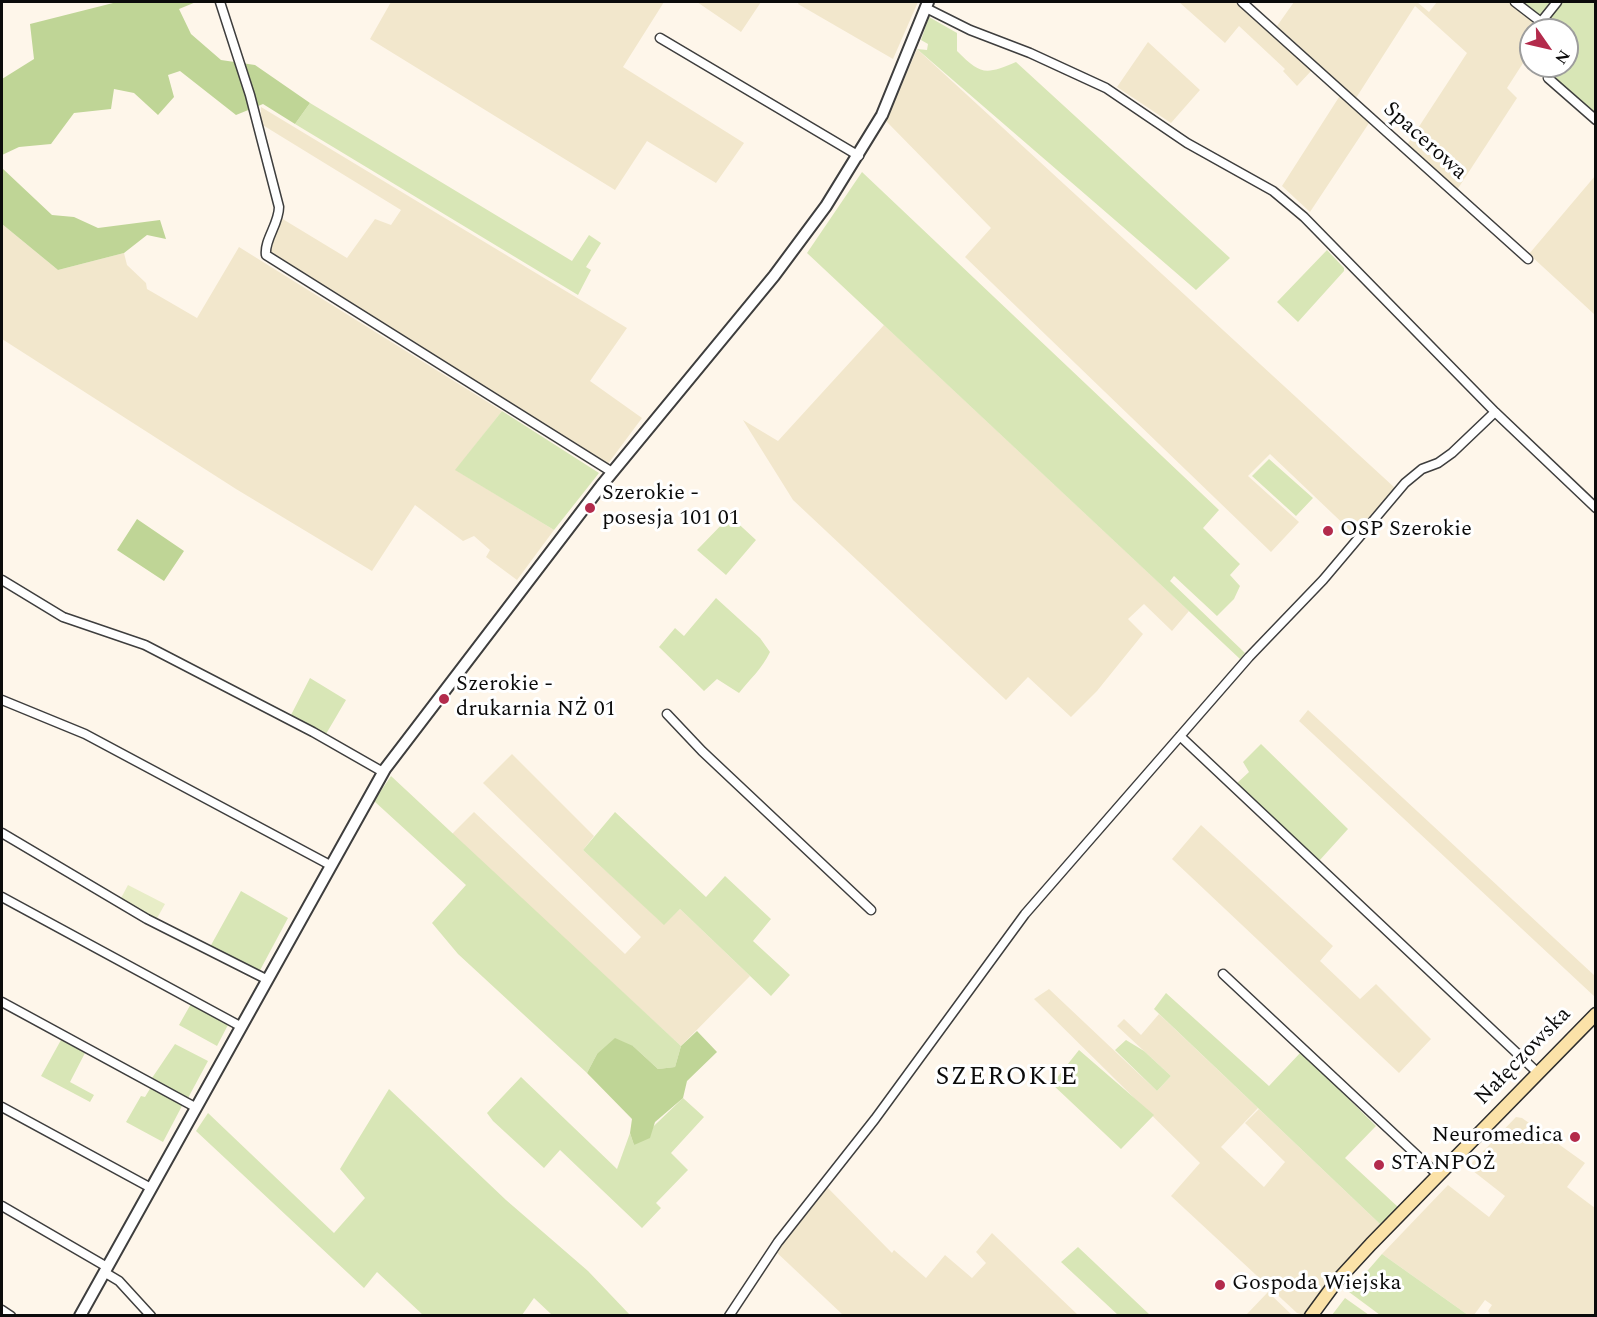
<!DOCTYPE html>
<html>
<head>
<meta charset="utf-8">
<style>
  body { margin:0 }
  #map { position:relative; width:1597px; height:1317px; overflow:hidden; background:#fef6ea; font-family:Spectral,serif }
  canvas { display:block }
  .frame { position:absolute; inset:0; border:3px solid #0b0b0b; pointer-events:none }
  .north { position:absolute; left:1519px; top:18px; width:60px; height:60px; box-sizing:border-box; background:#fff; border:2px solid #9d9d9d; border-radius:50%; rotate:124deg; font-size:16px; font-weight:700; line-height:24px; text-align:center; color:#0b0b0b }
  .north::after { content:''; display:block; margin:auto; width:21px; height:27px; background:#b32b4c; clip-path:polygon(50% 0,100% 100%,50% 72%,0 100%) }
</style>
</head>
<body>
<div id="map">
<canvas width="1597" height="1317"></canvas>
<div class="frame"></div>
<div class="north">N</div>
</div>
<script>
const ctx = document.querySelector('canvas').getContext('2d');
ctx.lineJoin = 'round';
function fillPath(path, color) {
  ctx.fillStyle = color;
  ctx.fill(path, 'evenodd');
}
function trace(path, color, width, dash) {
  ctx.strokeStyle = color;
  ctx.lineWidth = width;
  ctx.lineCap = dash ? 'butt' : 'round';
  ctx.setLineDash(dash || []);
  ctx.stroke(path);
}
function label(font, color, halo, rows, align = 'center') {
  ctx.font = font + ' Spectral,serif';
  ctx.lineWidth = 6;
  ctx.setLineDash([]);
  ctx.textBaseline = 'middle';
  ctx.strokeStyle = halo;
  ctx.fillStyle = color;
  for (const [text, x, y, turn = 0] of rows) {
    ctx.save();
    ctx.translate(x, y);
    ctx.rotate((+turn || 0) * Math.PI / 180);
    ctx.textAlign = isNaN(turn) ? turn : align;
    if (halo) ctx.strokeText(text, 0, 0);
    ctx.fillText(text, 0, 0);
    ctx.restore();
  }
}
fillPath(new Path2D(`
  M391,2H664L623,67L744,143L716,183L647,141L615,190L370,39Z
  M697,2H761L741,32Z
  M799,2H918L893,59L798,4Z
  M1179,2H1239L1313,69L1297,86L1283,71L1285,69L1239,26L1225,43Z
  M1294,2H1417L1429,12L1437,2H1515L1541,26L1539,30H1531V45L1525,60L1507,88L1517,98L1457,190L1407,145L1467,53L1415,6L1356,98L1277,26Z
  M1148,42L1200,90L1171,123L1117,87Z
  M917,49L1395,488L1354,534L1270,454L1248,476L1299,522L1271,552L965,257L991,228L886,121Z
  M1341,94L1369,123L1310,212L1282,186Z
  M261,107L627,328L590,381L642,418L607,465L272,258L270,245L281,218L347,258L375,219L391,225L401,210L261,124Z
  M1595,176V315L1529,254Z
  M2,224L58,270L124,253L127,265L146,283L147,289L197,318L239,247L502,411L456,470L554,530L517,580L486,557L490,550L474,536L463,541L415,505L372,571L236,489L2,339Z
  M884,325L1189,611L1172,631L1144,604L1128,619L1143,634L1097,691L1071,717L1028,677L1006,700L793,500L743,420L778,441Z
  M1308,710L1595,976V997L1299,721Z
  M512,754L594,836L583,850L664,924L680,909L750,976L681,1046L451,835L474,812L625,954L641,937L483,783Z
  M1201,825L1333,946L1320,961L1360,999L1376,984L1431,1039L1399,1073L1172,859Z
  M1049,989L1157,1091L1171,1076L1117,1026L1124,1019L1141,1035L1159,1014L1258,1108L1221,1147L1264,1187L1285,1162L1245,1123L1259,1109L1381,1225L1332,1278L1304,1315L1297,1313L1171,1196L1200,1163L1034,999Z
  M1516,1117L1522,1118L1585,1163L1567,1187L1595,1208V1315H1488L1490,1313L1488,1311L1492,1305L1485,1300L1474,1315H1468L1382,1254L1448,1185L1489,1217L1505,1196L1468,1167Z
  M824,1184L892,1253L894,1250L926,1278L945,1255L972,1278L986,1263L976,1252L992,1233L1078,1315H843L773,1249Z
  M1268,1292L1292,1315H1246Z`), '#f2e7cc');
fillPath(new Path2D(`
  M1515,2H1595V123L1532,66H1567V30H1539L1541,25Z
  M929,17L957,33V51C981,75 985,75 1016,62L1230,258L1196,290L917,49L927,50L928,44L921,40Z
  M310,103L572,261L589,235L601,243L586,267L591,270L578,295L295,124Z
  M862,172L1219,510L1203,528L1240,564L1230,575L1240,586L1234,599L1217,616L1174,576L1170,581L1245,653L1240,659L807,253Z
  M1327,250L1344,268V271L1298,322L1277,302Z
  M502,411L599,473L554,530L455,470Z
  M1269,459L1313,498L1296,516L1252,476Z
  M730,516L756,540L726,575L697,550Z
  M716,598L760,638L770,652C762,669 750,679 739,693L717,679L704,691L659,647L675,628L684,636Z
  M310,678L346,700L326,734L291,715Z
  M1261,744L1348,829L1319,861L1236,784L1249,772L1243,762Z
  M391,776L681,1046L675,1067L658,1069L633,1046L597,1054L587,1073L458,954L432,923L466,885L374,801Z
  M615,812L706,897L725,876L771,919L753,941L790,975L771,996L680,909L664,925L583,850Z
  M241,891L288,918L258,974L210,947Z
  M1166,993L1269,1086L1301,1052L1376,1126L1345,1158L1398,1207L1381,1225L1154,1009Z
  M192,1002L229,1023L217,1046L179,1025Z
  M61,1040L85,1053L70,1082L94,1095L90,1102L41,1076Z
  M1126,1040L1144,1051L1171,1076L1157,1091L1115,1050Z
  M175,1044L208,1061L188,1098L152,1078Z
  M1079,1050L1154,1115L1121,1149L1052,1084Z
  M521,1077L617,1169L630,1133L634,1145L683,1098L704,1117L671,1153L688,1170L656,1203L661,1208L642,1228L560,1150L544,1168L493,1121L487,1113Z
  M151,1087L183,1104L163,1142L126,1122L141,1096L145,1097Z
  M389,1089L506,1200L588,1271L630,1315H552L534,1298L522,1315H423L377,1272L364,1288L196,1131L208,1113L334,1233L365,1198L340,1169Z
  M1078,1247L1150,1315H1118L1061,1262Z
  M1382,1254L1468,1315H1380L1349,1292Z
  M1345,1298L1369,1315H1332Z`), '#d8e6b6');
fillPath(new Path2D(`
  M117,2H196L179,9L191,34L221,60L255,65L310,103L295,124L263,104L236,115L180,71L168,75L174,97L158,115L134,93L114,89L111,109L74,113L51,144L19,147L2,155V79L34,59L30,24Z
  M2,168L52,215L74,217L98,228L160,220L166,239L147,235L124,253L58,270L2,224Z
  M137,519L184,551L164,581L117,550Z
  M697,1031L717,1052L687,1081L683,1098L655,1122L650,1138L634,1145L630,1133L632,1119L587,1073L597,1054L615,1038L633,1046L658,1069L675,1067L681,1046Z`), '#bfd596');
fillPath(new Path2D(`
  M128,885L165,904L156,920L120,900Z`), '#e8edc7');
const minor = new Path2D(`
  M220,2L250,95L279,207C279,224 264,240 266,255L612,472
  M1242,2L1528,259
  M1515,2L1541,22L1557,2
  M926,8L970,30L1030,53L1106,88L1187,143L1273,191L1304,217L1495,412L1596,508
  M660,38L859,156
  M1548,78L1596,120
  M2,580L63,617L145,645L313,732L383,772
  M2,700L85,734L330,865
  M667,714L702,751L871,910
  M1180,736L1538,1073
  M2,833L147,919L266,979
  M2,897L240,1026
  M1223,974L1438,1175
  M2,1002L195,1107
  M2,1107L151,1188
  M2,1206L107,1267
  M104,1272L119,1281L151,1316
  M2,1310L11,1316
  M729,1316L778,1242L875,1119L1025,914L1249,657L1323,580L1405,483L1422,469L1438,463L1452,453L1495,412`);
const tertiary = new Path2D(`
  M80,1316L385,769L601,486L774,276L826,206L882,115L928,2`);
const secondary = new Path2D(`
  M1311,1316L1336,1282L1371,1244L1596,1014`);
trace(minor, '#3e3e3e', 11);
trace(tertiary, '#3e3e3e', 14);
trace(secondary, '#2d2d2d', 15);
trace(minor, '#fff', 8);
trace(tertiary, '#fff', 10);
trace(secondary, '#fbe2a8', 12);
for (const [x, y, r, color] of [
  [590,508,6,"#b32b4c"],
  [1328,531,6,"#b32b4c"],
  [444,699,6,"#b32b4c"],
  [1575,1137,6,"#b32b4c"],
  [1379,1165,6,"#b32b4c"],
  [1220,1285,6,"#b32b4c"]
]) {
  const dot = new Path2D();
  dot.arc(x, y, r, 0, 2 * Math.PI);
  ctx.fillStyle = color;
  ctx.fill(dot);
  trace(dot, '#fff', 2);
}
label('22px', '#0b0b0b', '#fff', [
  ["Spacerowa",1424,142,42],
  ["Nałęczowska",1524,1057,-46]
]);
label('22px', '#0b0b0b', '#fff', [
  ["Szerokie -",602,495],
  ["posesja 101 01",602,520],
  ["OSP Szerokie",1340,531],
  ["Szerokie -",456,686],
  ["drukarnia NŻ 01",456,711],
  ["Neuromedica",1563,1137,"right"],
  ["STANPOŻ",1391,1165],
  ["Gospoda Wiejska",1232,1285]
], 'left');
ctx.letterSpacing = '1.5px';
label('26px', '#0b0b0b', '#fff', [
  ["SZEROKIE",1007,1079]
]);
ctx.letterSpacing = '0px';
</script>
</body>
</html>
